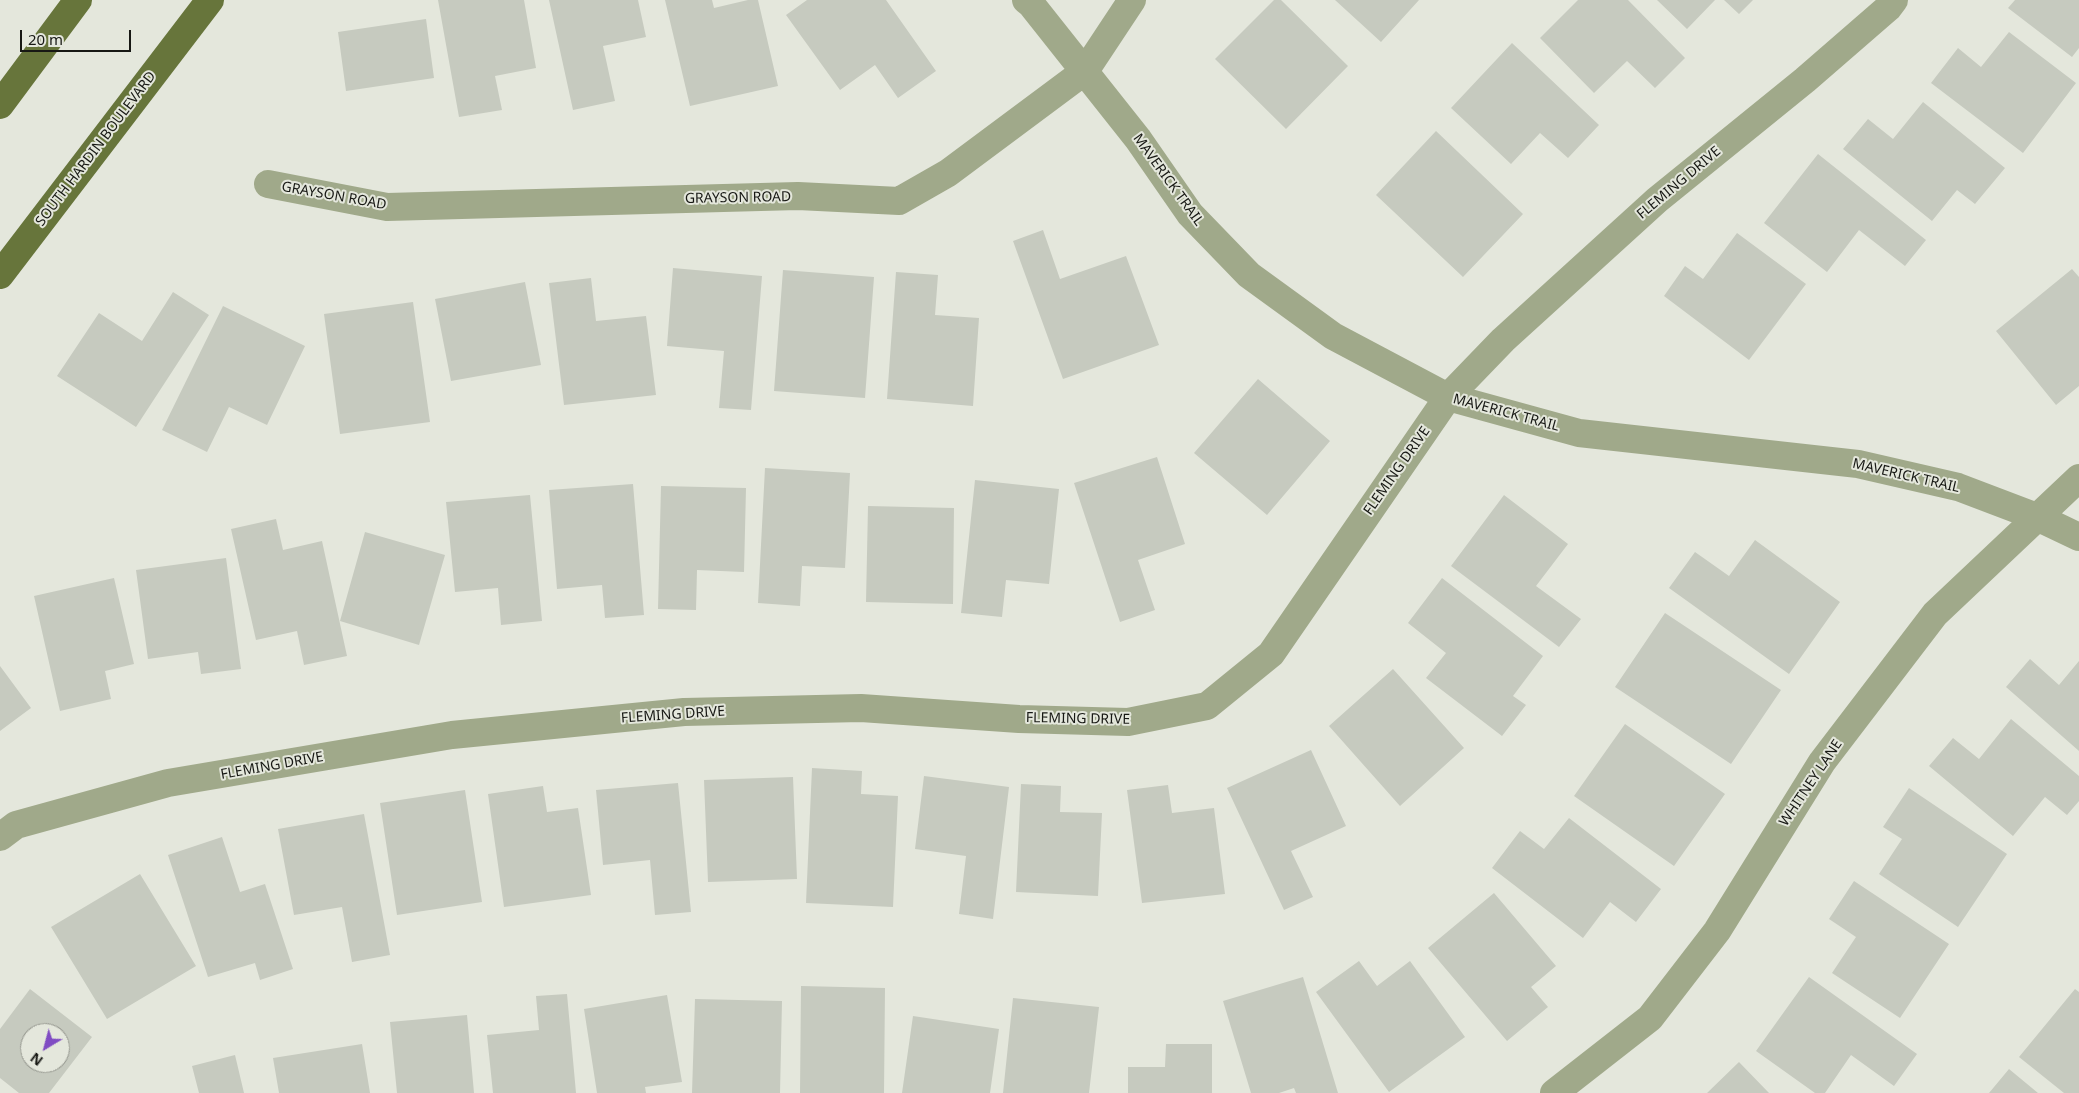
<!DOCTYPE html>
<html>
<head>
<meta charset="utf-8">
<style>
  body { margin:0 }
  #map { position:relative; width:2079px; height:1093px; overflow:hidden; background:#e4e7dc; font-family:"Noto Sans",sans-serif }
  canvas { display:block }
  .north { position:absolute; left:20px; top:1023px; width:50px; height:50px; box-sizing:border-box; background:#e4e7dc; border:1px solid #92948c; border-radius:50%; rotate:217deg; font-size:14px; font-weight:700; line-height:20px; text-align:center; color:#171814 }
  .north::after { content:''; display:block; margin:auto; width:18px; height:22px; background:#804cc3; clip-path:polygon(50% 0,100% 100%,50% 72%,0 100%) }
  .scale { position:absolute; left:20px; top:30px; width:111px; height:22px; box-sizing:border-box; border:2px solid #171814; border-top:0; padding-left:6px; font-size:15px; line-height:18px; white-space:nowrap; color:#171814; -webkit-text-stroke:4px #e4e7dc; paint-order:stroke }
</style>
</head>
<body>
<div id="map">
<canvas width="2079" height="1093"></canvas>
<div class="north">N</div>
<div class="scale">20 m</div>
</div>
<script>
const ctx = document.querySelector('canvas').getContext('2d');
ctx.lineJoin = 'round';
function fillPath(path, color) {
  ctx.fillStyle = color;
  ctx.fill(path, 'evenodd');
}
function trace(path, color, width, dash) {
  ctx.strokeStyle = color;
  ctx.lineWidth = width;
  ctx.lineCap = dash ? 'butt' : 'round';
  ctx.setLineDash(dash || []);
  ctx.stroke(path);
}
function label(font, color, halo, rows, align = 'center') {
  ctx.font = font + ' "Noto Sans",sans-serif';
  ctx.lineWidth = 4;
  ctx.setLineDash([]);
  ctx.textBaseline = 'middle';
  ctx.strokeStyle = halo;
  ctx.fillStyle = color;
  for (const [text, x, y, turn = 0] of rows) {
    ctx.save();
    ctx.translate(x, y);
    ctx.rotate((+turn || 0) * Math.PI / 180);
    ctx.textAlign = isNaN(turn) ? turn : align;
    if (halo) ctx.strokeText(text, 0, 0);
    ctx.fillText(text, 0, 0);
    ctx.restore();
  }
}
fillPath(new Path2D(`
  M438,0H524L536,68L495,76L502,110L459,117Z
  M549,0H638L646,37L603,46L615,101L573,110Z
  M665,0H712L714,8L748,0H758L778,86L690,106Z
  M807,0H886L936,71L898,98L875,65L840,90L786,15Z
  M1274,0H1281L1348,66L1286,129L1215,59Z
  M1335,0H1419L1381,42Z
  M1578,0H1628L1685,58L1655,88L1627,61L1594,93L1540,38Z
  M1657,0H1715L1687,29Z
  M1724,0H1753L1739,14Z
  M2015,0H2079V48L2072,57L2008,8Z
  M426,19L434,78L346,91L338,32Z
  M2009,32L2076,83L2023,153L1931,83L1958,48L1981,67Z
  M1512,43L1599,125L1568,158L1540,133L1511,164L1451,108Z
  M1923,102L2005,168L1975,204L1957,190L1932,221L1843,149L1868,119L1893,139Z
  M1436,131L1523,214L1463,277L1376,195Z
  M1818,154L1926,240L1905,266L1859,230L1827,272L1764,223Z
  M1043,230L1060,279L1126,256L1159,345L1063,379L1013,241Z
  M1737,233L1806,284L1749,360L1664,296L1685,266L1703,279Z
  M673,268L762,276L751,410L719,408L724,351L667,346Z
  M2072,269L2079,277V386L2056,405L1996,331Z
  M783,270L874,277L865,398L774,391Z
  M896,272L938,275L935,315L979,318L973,406L887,399Z
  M591,278L596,321L646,316L656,395L564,405L549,283Z
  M525,282L541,365L451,381L435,299Z
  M173,292L209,315L136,427L57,376L99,313L142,341Z
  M413,302L430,422L340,434L324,314Z
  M223,306L305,346L267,425L229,407L207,452L162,430Z
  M1258,379L1330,441L1267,515L1194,453Z
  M1157,457L1185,544L1138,560L1155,610L1120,622L1074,483Z
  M765,468L850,473L845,568L802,566L800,606L758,603Z
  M975,480L1059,489L1049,584L1006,580L1002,617L961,613Z
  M633,484L644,615L605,618L602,585L557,589L549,490Z
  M661,486L746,488L744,572L697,570L696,610L658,609Z
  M530,495L542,621L501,625L498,588L455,592L446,502Z
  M1504,495L1568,544L1536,586L1581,619L1559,647L1451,566Z
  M868,506L954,508L953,604L866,602Z
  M276,519L283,550L322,541L347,656L304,665L297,631L256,640L231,529Z
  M365,532L445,555L419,645L340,621Z
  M1755,540L1840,602L1789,674L1669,588L1695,552L1729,576Z
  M226,558L241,669L201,674L198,652L148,659L136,570Z
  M114,578L134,664L105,671L111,699L60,711L34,596Z
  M1442,578L1543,656L1513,696L1526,705L1502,736L1426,678L1446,653L1408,623Z
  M1665,613L1781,690L1731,764L1615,687Z
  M2030,659L2059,685L2079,661V751L2006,687Z
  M0,666L31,708L0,731Z
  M1393,669L1464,748L1400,806L1329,726Z
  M2011,719L2079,776V801L2067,815L2045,797L2013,836L1929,766L1953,738L1979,759Z
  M1625,724L1725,794L1674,866L1574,796Z
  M1311,750L1346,826L1291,851L1313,897L1284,910L1227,788Z
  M812,768L862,771L861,794L898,796L893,907L806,903Z
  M924,776L1009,787L993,919L959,914L966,856L915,849Z
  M793,777L797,879L708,882L704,780Z
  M678,783L691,912L655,915L650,860L603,865L596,790Z
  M1021,784L1061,786L1060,812L1102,813L1098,896L1016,892Z
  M1168,785L1172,813L1214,808L1225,894L1142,903L1127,790Z
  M543,786L547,812L578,808L591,895L504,907L488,794Z
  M1909,788L2007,854L1958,927L1879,874L1902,839L1883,827Z
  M465,790L482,902L397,915L380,803Z
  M364,814L390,955L352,962L342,907L294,915L278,829Z
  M1569,818L1661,889L1636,922L1610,902L1583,938L1492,868L1520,831L1544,849Z
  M222,837L240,892L265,884L293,969L260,980L255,963L208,977L168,855Z
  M140,874L196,966L107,1019L51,927Z
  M1854,881L1949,944L1900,1018L1832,973L1856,937L1829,919Z
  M1494,893L1556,966L1531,987L1548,1007L1507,1041L1428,948Z
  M1359,961L1377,986L1410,961L1465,1037L1389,1092L1316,992Z
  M1303,977L1338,1093H1296L1294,1088L1279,1093H1251L1223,1001Z
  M1809,977L1917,1054L1894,1086L1851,1055L1825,1093H1815L1756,1051Z
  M801,986L885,988L884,1093H800Z
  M30,989L92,1037L49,1093H19L0,1078V1029ZM30,1033H60V1063H30Z
  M2075,989L2079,992V1093H2064L2019,1057Z
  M567,994L576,1093H493L487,1035L539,1030L536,996Z
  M667,995L682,1082L645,1087L646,1093H597L584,1009Z
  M1013,998L1099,1007L1089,1093H1003Z
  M695,999L782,1001L780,1093H692Z
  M467,1015L474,1093H397L390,1022Z
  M913,1016L999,1029L990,1093H902Z
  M362,1044L370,1093H279L273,1058Z
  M1166,1044H1212V1093H1128V1067H1165Z
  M235,1055L244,1093H199L192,1066Z
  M1739,1062L1769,1093H1707Z
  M2009,1069L2038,1093H1989Z`), '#c6cabf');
trace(new Path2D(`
  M1026,0L1031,4L1138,139L1190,214L1249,275L1333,336L1448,397L1579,433L1858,464L1958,487L2037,517L2079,537
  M268,184L387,207L798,196L899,201L948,173L1085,71L1132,0
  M0,837L16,825L168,783L452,735L684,712L861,708L1019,719L1128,722L1207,706L1271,654L1448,397L1503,340L1657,200L1805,80L1888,8L1894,0
  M1554,1093L1650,1018L1717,931L1822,762L1935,614L2079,478`), '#a0a98a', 28);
trace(new Path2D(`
  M0,105L78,0
  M0,275L210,0`), '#67753b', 28);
label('14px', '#171814', '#e4e7dc', [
  ["SOUTH HARDIN BOULEVARD",96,149,-53],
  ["MAVERICK TRAIL",1168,180,54],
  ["FLEMING DRIVE",1679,183,-40],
  ["GRAYSON ROAD",334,196,10],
  ["GRAYSON ROAD",738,198,-1],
  ["MAVERICK TRAIL",1506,413,15],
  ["FLEMING DRIVE",1397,471,-55],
  ["MAVERICK TRAIL",1906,476,13],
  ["FLEMING DRIVE",673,715,-4],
  ["FLEMING DRIVE",1078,719,1],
  ["FLEMING DRIVE",272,766,-10],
  ["WHITNEY LANE",1811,783,-56]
]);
</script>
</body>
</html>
